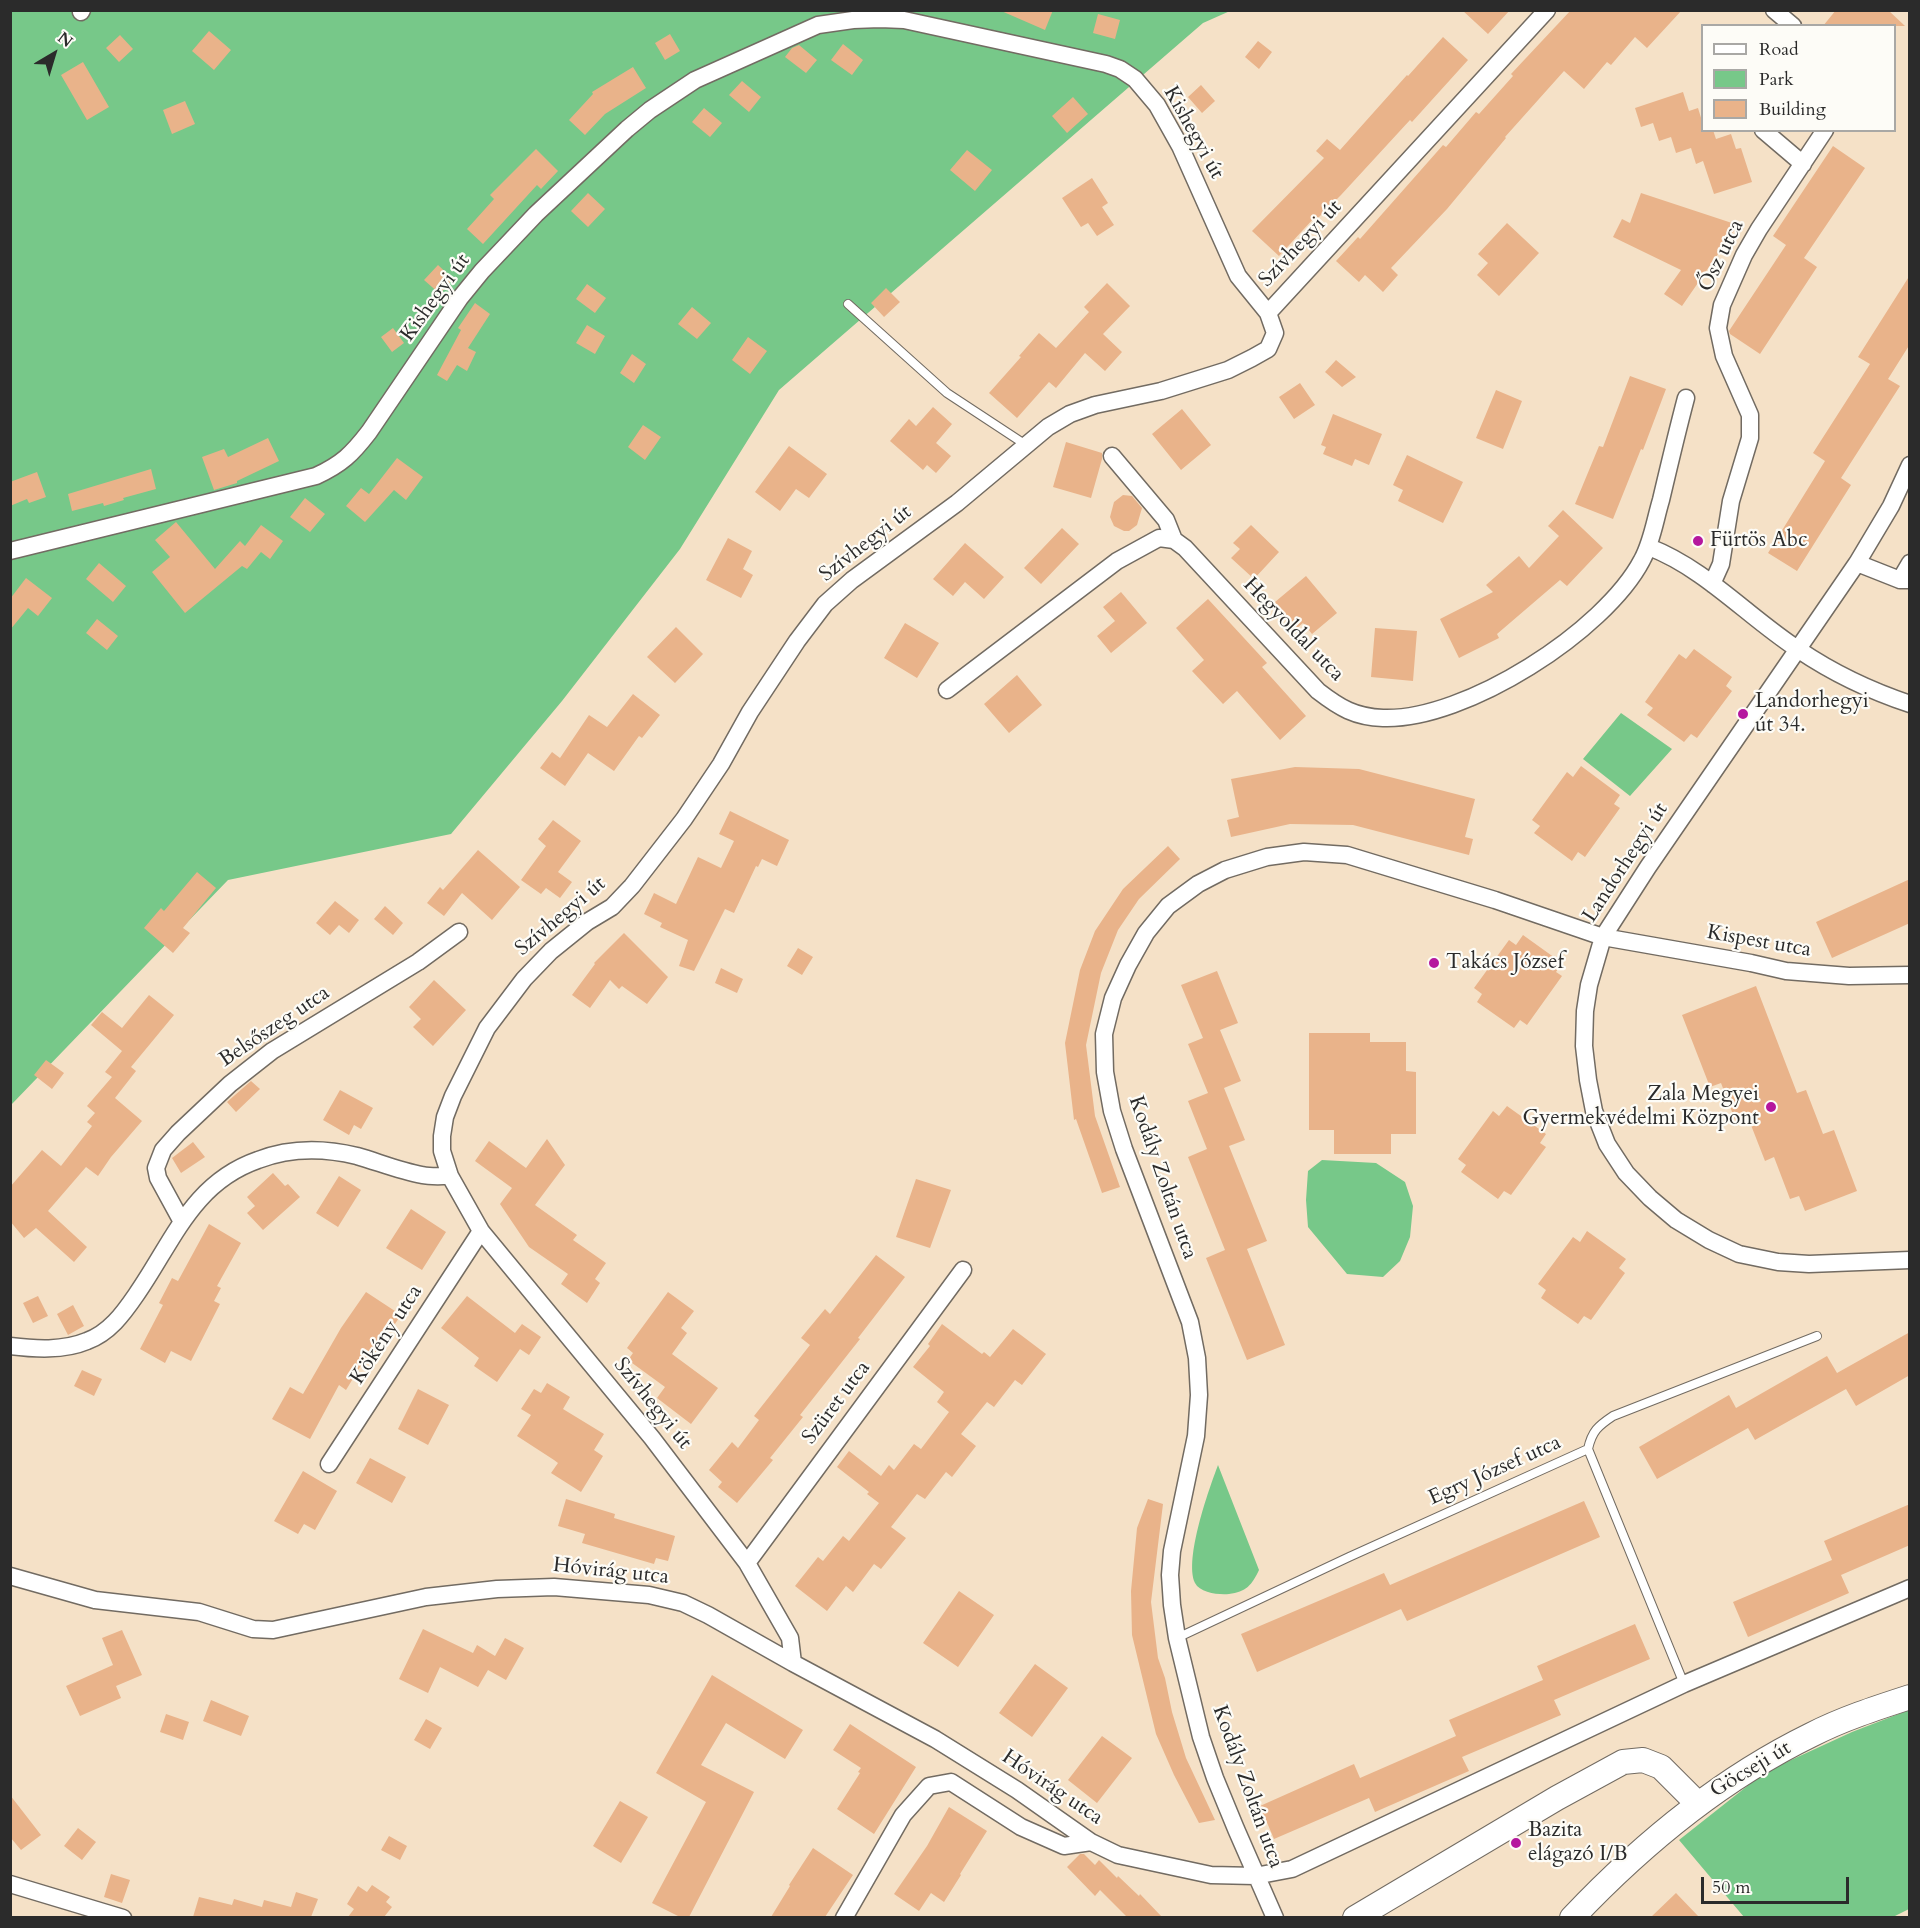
<!DOCTYPE html>
<html>
<head>
<meta charset="utf-8">
<style>
  body { margin:0 }
  #map { position:relative; width:1920px; height:1928px; overflow:hidden; background:#f5e1c7; font-family:Cardo,serif }
  canvas { display:block }
  .frame { position:absolute; inset:0; border:12px solid #2b2b2b; pointer-events:none }
  .legend { position:absolute; left:1701px; top:24px; width:195px; height:108px; box-sizing:border-box; background:#fdfcf7; border:2px solid #a9a8a5; margin:0; padding:8px 10px; list-style:none; font-size:18px; color:#2b2b2b }
  .legend li { display:flex; align-items:center; gap:12px; height:30px }
  .legend b { width:30px; border:2px solid #a9a8a5 }
  .north { position:absolute; left:24px; top:24px; width:60px; height:60px; -webkit-text-stroke:4px #fdfcf7; paint-order:stroke; rotate:38deg; font-size:16px; font-weight:700; line-height:24px; text-align:center; color:#2b2b2b }
  .north::after { content:''; display:block; margin:auto; width:21px; height:27px; background:#2b2b2b; clip-path:polygon(50% 0,100% 100%,50% 72%,0 100%) }
  .scale { position:absolute; left:1701px; top:1877px; width:148px; height:27px; box-sizing:border-box; border:3px solid #2b2b2b; border-top:0; padding-left:8px; font-size:18px; line-height:21px; white-space:nowrap; color:#2b2b2b; -webkit-text-stroke:4px #fdfcf7; paint-order:stroke }
</style>
</head>
<body>
<div id="map">
<canvas width="1920" height="1928"></canvas>
<div class="frame"></div>
<ul class="legend">
<li><b style="height:8px;background:#fff"></b>Road</li>
<li><b style="height:16px;background:#77c889"></b>Park</li>
<li><b style="height:16px;background:#e9b38a"></b>Building</li>
</ul>
<div class="north">N</div>
<div class="scale">50 m</div>
</div>
<script>
const ctx = document.querySelector('canvas').getContext('2d');
ctx.lineJoin = 'round';
function fillPath(path, color) {
  ctx.fillStyle = color;
  ctx.fill(path, 'evenodd');
}
function trace(path, color, width, dash) {
  ctx.strokeStyle = color;
  ctx.lineWidth = width;
  ctx.lineCap = dash ? 'butt' : 'round';
  ctx.setLineDash(dash || []);
  ctx.stroke(path);
}
function label(font, color, halo, rows, align = 'center') {
  ctx.font = font + ' Cardo,serif';
  ctx.lineWidth = 4.5;
  ctx.setLineDash([]);
  ctx.textBaseline = 'middle';
  ctx.strokeStyle = halo;
  ctx.fillStyle = color;
  for (const [text, x, y, turn = 0] of rows) {
    ctx.save();
    ctx.translate(x, y);
    ctx.rotate((+turn || 0) * Math.PI / 180);
    ctx.textAlign = isNaN(turn) ? turn : align;
    if (halo) ctx.strokeText(text, 0, 0);
    ctx.fillText(text, 0, 0);
    ctx.restore();
  }
}
fillPath(new Path2D(`
  M11,11H1230L1203,23L779,390L680,549L562,701L451,834L228,880L11,1105Z
  M1621,713L1672,749L1630,796L1583,759Z
  M1322,1160L1376,1163L1405,1182L1413,1206L1410,1237L1400,1261L1383,1277L1347,1274L1308,1227L1306,1200L1308,1171Z
  M1218,1465L1259,1570C1252,1585 1246,1592 1229,1594C1219,1595 1200,1593 1195,1583C1184,1559 1209,1489 1218,1465Z
  M1909,1710V1909L1893,1917H1744L1679,1840L1765,1772L1852,1732Z`), '#77c889');
fillPath(new Path2D(`
  M999,10H1053L1045,30Z
  M1462,10H1510L1488,34Z
  M1571,10H1682L1647,48L1635,37L1611,65L1607,62L1584,89L1564,71L1505,137L1506,138L1447,209L1391,268L1398,275L1383,292L1365,275L1359,282L1336,261L1358,237L1360,239L1443,145L1446,147L1476,112L1479,114L1513,76L1511,74Z
  M1836,10H1888L1905,26H1823Z
  M1098,14L1120,20L1115,39L1093,33Z
  M209,31L231,50L214,70L192,51Z
  M670,34L680,51L665,60L655,43Z
  M120,35L133,49L119,62L106,48Z
  M1443,37L1468,60L1412,122L1410,120L1341,195L1317,219L1315,217L1279,256L1252,231L1324,158L1316,151L1327,139L1340,150L1407,75L1408,76Z
  M1258,41L1272,52L1259,69L1245,57Z
  M843,44L863,60L852,75L831,60Z
  M799,45L817,60L806,73L785,57L792,48Z
  M83,62L109,107L87,120L61,75Z
  M633,67L646,88L605,114L585,135L569,120L593,94L592,92Z
  M742,81L761,97L749,112L729,95Z
  M1201,85L1215,101L1202,113L1188,97Z
  M1683,92L1689,111L1698,108L1702,121V130H1713L1716,139L1731,134L1736,149L1741,148L1752,182L1714,194L1703,161L1696,164L1691,148L1676,153L1671,137L1659,141L1653,123L1641,127L1635,108Z
  M1073,97L1088,114L1067,133L1052,116Z
  M185,101L195,124L172,134L163,110Z
  M704,108L722,123L710,137L692,122Z
  M1833,146L1865,168L1804,258L1817,267L1760,354L1730,334L1729,331L1786,245L1773,236Z
  M536,149L558,171L541,189L537,185L483,244L467,229L494,199L490,195Z
  M967,150L992,170L975,191L950,170Z
  M1092,178L1108,203L1102,207L1114,225L1097,236L1088,223L1081,227L1062,198Z
  M588,193L605,209L588,227L571,211Z
  M1641,193L1738,225L1682,306L1664,294L1681,270L1613,237L1622,219L1630,223Z
  M1507,223L1539,253L1499,296L1477,275L1488,263L1478,254Z
  M438,265L453,279L440,294L424,280Z
  M1910,275V344L1888,379L1900,386L1841,478L1851,485L1797,571L1768,553L1825,461L1813,453L1870,364L1858,357Z
  M1107,283L1130,306L1103,334L1122,352L1105,371L1085,353L1056,388L1049,382L1017,418L989,393L1021,357L1019,356L1039,333L1056,348L1089,312L1084,307Z
  M587,284L606,298L595,313L576,299Z
  M886,288L900,302L884,317L871,303Z
  M475,303L490,314L468,348L476,352L467,371L457,365L447,381L437,375L461,330L458,328Z
  M692,307L711,323L697,339L678,324Z
  M587,325L605,336L595,354L576,343Z
  M393,328L404,343L392,352L381,337Z
  M748,337L767,351L750,374L732,360Z
  M632,354L646,364L634,383L620,373Z
  M1336,360L1356,377L1342,387L1325,372Z
  M1630,376L1666,389L1643,450L1641,449L1613,519L1575,504L1599,446L1603,447Z
  M1300,383L1315,405L1294,419L1279,397Z
  M1496,390L1522,401L1503,449L1476,438Z
  M933,407L952,424L936,443L951,456L936,473L927,465L923,470L890,441L909,419L916,426Z
  M1182,409L1211,445L1181,470L1152,434Z
  M1333,414L1382,434L1369,465L1355,459L1352,466L1323,454L1326,447L1321,445Z
  M643,425L661,437L645,460L628,447Z
  M268,438L279,461L237,481V483L214,490L202,457L224,449L228,457Z
  M1066,442L1102,453V459L1091,498L1053,487Z
  M789,446L827,474L809,498L796,489L780,511L755,492Z
  M1407,455L1463,482L1443,523L1398,501L1403,490L1393,485Z
  M397,458L423,477L406,500L394,490L365,522L346,506L361,488L369,494Z
  M151,469L156,489L123,498L124,500L104,506L103,503L72,511L68,494Z
  M37,472L46,497L29,503L27,499L10,506V482Z
  M1123,495L1132,496L1142,508L1137,525L1129,531H1124L1114,526L1110,517L1114,502Z
  M305,498L325,514L310,532L290,517Z
  M1563,510L1603,548L1567,586L1560,580L1497,634L1499,638L1459,658L1440,619L1493,592L1486,585L1519,556L1529,568L1559,536L1548,526Z
  M176,522L215,569L240,541L245,546L261,525L283,541L270,559L261,552L247,569L242,566L185,613L152,572L170,557L155,540Z
  M1251,525L1279,552L1254,579L1231,558L1240,549L1233,543Z
  M1062,528L1079,544L1041,584L1024,568Z
  M728,538L752,551L743,569L753,575L741,598L706,580Z
  M965,543L1004,577L984,599L965,582L953,596L933,579Z
  M99,563L126,586L113,602L86,579Z
  M1306,576L1337,613L1312,634L1303,623L1297,628L1275,602Z
  M26,578L52,598L38,616L28,608L10,630V599Z
  M1121,592L1147,623L1111,653L1097,636L1115,621L1103,607Z
  M1208,599L1267,663L1262,667L1306,716L1280,740L1237,691L1223,704L1192,671L1204,660L1176,628Z
  M97,619L118,636L107,650L86,633Z
  M905,623L939,643L917,678L884,658Z
  M676,627L703,654L675,683L647,657Z
  M1375,628L1417,631L1413,681L1371,677Z
  M1694,649L1732,677L1726,686L1732,691L1697,738L1691,734L1684,742L1647,715L1653,708L1645,702L1679,654L1686,659Z
  M1017,675L1042,705L1009,733L984,704Z
  M633,694L660,715L642,738L639,736L614,771L588,753L565,786L540,768L552,752L560,758L589,715L607,727Z
  M1581,766L1620,795L1614,804L1620,808L1585,857L1578,852L1572,861L1534,833L1540,826L1532,820L1567,772L1573,777Z
  M1295,767L1359,769L1475,799L1465,837L1473,839L1469,855L1353,825L1290,824L1231,837L1227,820L1239,817L1231,779Z
  M730,811L789,840L777,866L762,859L758,867L756,866L734,913L725,909L694,971L679,966L688,940L660,927L662,923L644,914L654,893L676,904L698,857L721,868L734,841L719,834Z
  M553,820L581,841L558,872L572,882L560,898L546,888L541,894L521,880L546,846L538,839Z
  M1168,846L1180,859L1139,899L1118,930L1101,973L1086,1045L1095,1116L1120,1187L1102,1193L1076,1119L1074,1120L1065,1043L1080,970L1095,931L1123,889Z
  M478,850L520,887L492,920L462,893L444,916L427,903L440,887L443,890Z
  M197,872L216,888L183,928L190,933L173,953L144,928L161,908L164,911Z
  M1910,879V923L1832,958L1816,922Z
  M335,901L359,920L349,933L339,925L330,935L316,923Z
  M385,906L403,923L393,935L374,919Z
  M624,933L668,977L647,1004L622,986L619,989L610,980L590,1008L572,995L595,964L594,963Z
  M1523,935L1562,963L1556,972L1562,976L1527,1025L1520,1020L1514,1028L1477,1002L1482,994L1474,988L1509,940L1516,945Z
  M798,948L813,957L802,975L787,966Z
  M721,968L743,979L737,993L715,983Z
  M1217,971L1238,1023L1220,1030L1241,1081L1224,1088L1245,1140L1229,1146L1267,1241L1247,1249L1285,1345L1247,1360L1206,1258L1225,1250L1188,1157L1207,1149L1188,1101L1208,1093L1188,1044L1203,1038L1181,985Z
  M434,980L466,1010L433,1046L413,1027L421,1019L409,1007Z
  M1756,986L1797,1093L1806,1090L1823,1134L1834,1130L1857,1191L1805,1211L1799,1196L1790,1199L1774,1157L1765,1161L1749,1120L1737,1125L1721,1083L1710,1087L1682,1015Z
  M149,995L174,1015L131,1067L136,1071L115,1098L142,1121L111,1157L98,1176L86,1167L48,1211L87,1247L74,1262L36,1228L24,1238L10,1221V1187L42,1150L61,1166L92,1126L87,1122L95,1113L87,1106L112,1077L105,1072L122,1051L91,1025L102,1012L122,1028Z
  M1309,1033H1370V1042H1406V1071L1416,1072V1134H1391V1154H1334V1130H1309Z
  M46,1060L64,1073L52,1089L34,1075Z
  M251,1081L260,1089L236,1112L227,1102Z
  M340,1090L373,1108L361,1129L354,1125L349,1135L323,1120Z
  M1507,1106L1546,1134L1540,1143L1546,1147L1511,1195L1504,1191L1498,1199L1461,1172L1466,1165L1458,1159L1493,1111L1499,1116Z
  M547,1139L565,1165L535,1205L577,1235L573,1240L606,1263L595,1279L600,1283L587,1303L561,1284L568,1274L529,1247L500,1204L512,1188L475,1161L489,1141L526,1168Z
  M193,1142L205,1157L181,1173L172,1158Z
  M273,1173L285,1186L288,1184L300,1197L263,1230L247,1213L255,1206L247,1197Z
  M339,1176L361,1190L338,1227L316,1213Z
  M916,1179L951,1190L930,1248L896,1237Z
  M411,1209L446,1232L422,1270L386,1248Z
  M209,1224L241,1243L217,1286L221,1288L214,1301L220,1304L191,1361L171,1351L165,1363L140,1349L163,1305L159,1303L172,1278L178,1281Z
  M1587,1231L1626,1259L1619,1268L1625,1273L1591,1320L1584,1316L1578,1324L1541,1298L1546,1290L1538,1284L1573,1237L1580,1242Z
  M876,1255L905,1277L858,1338L860,1339L800,1415L803,1417L770,1458L773,1460L737,1503L718,1487L722,1482L709,1470L732,1442L738,1448L759,1420L754,1416L810,1345L801,1338L825,1309L830,1314Z
  M366,1292L401,1315L376,1352L371,1349L346,1390L339,1385L310,1439L272,1419L290,1387L303,1394L341,1328Z
  M668,1292L694,1311L681,1328L687,1333L672,1354L718,1388L691,1424L657,1398L665,1387L628,1360L633,1353L627,1348Z
  M38,1296L48,1316L33,1323L23,1303Z
  M467,1296L515,1333L522,1324L541,1337L529,1355L520,1349L497,1382L474,1366L479,1358L441,1328Z
  M73,1305L84,1326L68,1335L57,1314Z
  M942,1324L982,1354L984,1352L990,1357L1013,1329L1046,1354L1022,1385L1015,1380L994,1407L987,1402L961,1434L976,1446L952,1477L946,1472L925,1499L917,1494L891,1527L906,1538L881,1569L874,1564L853,1592L846,1586L827,1611L795,1586L818,1557L823,1561L843,1536L849,1541L879,1503L867,1494L869,1492L837,1467L849,1451L881,1476L889,1465L894,1470L914,1444L921,1449L949,1412L937,1402L944,1392L913,1367L930,1346L928,1344Z
  M1910,1332V1375L1856,1406L1846,1389L1755,1440L1748,1428L1657,1479L1639,1447L1729,1395L1736,1408L1827,1356L1837,1373Z
  M82,1370L102,1379L94,1396L74,1386Z
  M547,1383L570,1397L563,1409L604,1434L594,1450L603,1456L581,1492L551,1473L558,1463L554,1460L517,1436L531,1415L521,1409L534,1389L541,1393Z
  M418,1389L449,1405L428,1445L398,1429Z
  M370,1458L406,1477L392,1503L356,1483Z
  M303,1471L337,1491L315,1530L304,1524L298,1534L274,1521Z
  M566,1499L615,1514L614,1518L675,1536L668,1561L656,1558L654,1564L582,1543L585,1534L558,1526Z
  M1148,1499L1163,1504L1151,1602L1158,1658L1165,1678L1172,1712L1186,1758L1215,1820L1199,1823L1174,1775L1156,1734L1132,1635L1131,1591L1137,1528Z
  M1584,1501L1600,1537L1407,1621L1401,1609L1257,1672L1241,1634L1384,1573L1390,1585Z
  M1910,1504V1545L1841,1575L1849,1593L1748,1637L1733,1602L1832,1560L1824,1541Z
  M959,1591L994,1615L958,1667L923,1643Z
  M1635,1624L1650,1659L1554,1700L1561,1715L1462,1757L1469,1771L1375,1812L1369,1798L1274,1839L1260,1806L1354,1764L1360,1778L1456,1736L1449,1720L1543,1680L1537,1666Z
  M423,1629L473,1653L477,1645L495,1656L505,1638L524,1648L506,1680L488,1670L478,1687L440,1667L428,1693L399,1679Z
  M122,1630L142,1675L116,1686L121,1698L80,1716L66,1686L113,1665L102,1638Z
  M1035,1664L1068,1688L1032,1737L999,1713Z
  M712,1675L803,1730L785,1759L726,1723L701,1765L754,1792L689,1917H680L652,1903L706,1802L656,1773Z
  M211,1700L249,1716L241,1736L203,1721Z
  M166,1714L189,1722L183,1740L160,1732Z
  M426,1719L442,1728L430,1749L414,1740Z
  M850,1724L916,1767L874,1834L837,1809L860,1773L858,1772L861,1768L833,1750Z
  M1102,1736L1132,1758L1097,1803L1068,1780Z
  M10,1795L41,1835L21,1850L10,1837Z
  M620,1801L648,1817L621,1863L593,1846Z
  M949,1807L987,1831L960,1874L961,1875L944,1902L931,1893L919,1911L894,1894L927,1846Z
  M78,1828L96,1842L82,1860L64,1846Z
  M389,1836L407,1846L400,1860L381,1850Z
  M813,1848L853,1875L825,1917H771L790,1886L789,1885Z
  M1080,1854H1084L1095,1865L1099,1860L1117,1878L1118,1876L1139,1896L1140,1894L1162,1917H1127L1100,1890L1095,1896L1067,1867Z
  M111,1874L130,1880L122,1903L104,1897Z
  M372,1885L390,1897L386,1902L392,1907L384,1917H348L354,1909L347,1904L358,1886L367,1892Z
  M296,1892L318,1899L311,1917H193L199,1897L232,1905L234,1899L262,1907L264,1900L291,1907Z
  M1676,1893L1699,1917H1651Z`), '#e9b38a');
const service = new Path2D(`
  M848,304L947,393L1026,445
  M1588,1449L1684,1684
  M1177,1638L1349,1557L1588,1449C1592,1431 1598,1426 1613,1416L1817,1336`);
const minor = new Path2D(`
  M1774,10L1793,26
  M81,12L82,10
  M1763,130L1803,164
  M1112,456L1166,520L1174,540
  M1910,465L1891,506L1857,563L1648,867L1603,937L1589,985L1585,1011L1584,1046L1588,1080L1594,1111L1607,1144L1626,1173L1650,1198L1676,1220L1709,1240L1739,1254L1778,1262L1809,1264L1910,1260
  M1649,547C1706,569 1748,617 1799,650C1833,673 1871,691 1910,704
  M10,551L316,476C342,464 352,454 369,432L460,298L482,271L536,214L627,129L650,110L695,80L818,25L853,20L880,19L904,20L1106,64L1120,69L1135,79L1157,105L1180,146L1238,276L1268,313
  M1857,563L1900,580H1910
  M1900,580L1910,563
  M1712,584L1721,564L1731,501L1750,438V415L1724,356L1718,328L1722,305L1744,255L1759,229L1825,130
  M947,690L1117,561L1159,538L1174,540L1185,548L1318,691C1340,708 1355,717 1383,718C1465,721 1605,631 1642,560C1652,542 1655,520 1661,500C1669,466 1677,432 1686,398
  M182,1222L158,1178L156,1168L163,1150L178,1133L230,1084L272,1051L418,962L459,932
  M10,1346C35,1349 63,1351 87,1341C109,1333 123,1314 136,1295C173,1242 192,1183 258,1160C289,1148 324,1148 357,1156C378,1162 400,1171 422,1175C431,1177 441,1176 450,1176
  M329,1464L481,1231
  M747,1563L963,1270
  M10,1576L95,1600L199,1612L253,1629L273,1630L426,1597L497,1589L554,1587L649,1595L683,1603L708,1615L793,1663L935,1739L1017,1790L1091,1842L1118,1855L1211,1875L1255,1876L1292,1869L1684,1684L1910,1588
  M793,1663L790,1638L747,1563L652,1438L481,1231L450,1176L442,1151V1136L445,1117L453,1096L487,1028L524,979L551,951L587,922L612,907L632,886L684,819L721,764L750,712L797,641L825,604L852,580L957,503L1048,427L1070,414L1095,405L1161,391L1228,370L1252,358L1268,349L1275,333L1268,313L1547,10
  M10,1884L123,1918
  M844,1918L903,1815L929,1786L951,1782L1021,1827L1064,1846L1091,1842
  M1275,1918L1236,1829L1215,1778L1201,1737L1177,1638L1172,1605L1170,1575L1172,1551L1196,1436L1199,1395L1197,1358L1190,1322L1124,1149L1112,1111L1105,1072L1104,1034L1113,998L1128,965L1146,933L1168,906L1198,884L1225,870L1267,857L1304,852L1347,855L1495,900L1603,937L1751,963L1786,971L1849,976L1910,975`);
const secondary = new Path2D(`
  M1355,1918L1557,1798L1623,1762L1643,1760L1661,1767L1697,1803
  M1572,1918C1642,1844 1719,1780 1811,1735C1842,1719 1876,1708 1910,1697`);
trace(service, '#726b62', 10);
trace(minor, '#726b62', 19);
trace(secondary, '#726b62', 26);
trace(service, '#fff', 8);
trace(minor, '#fff', 16);
trace(secondary, '#fff', 24);
for (const [x, y, r, color] of [
  [1698,541,6,"#b5179e"],
  [1743,714,6,"#b5179e"],
  [1434,963,6,"#b5179e"],
  [1771,1107,6,"#b5179e"],
  [1516,1843,6,"#b5179e"]
]) {
  const dot = new Path2D();
  dot.arc(x, y, r, 0, 2 * Math.PI);
  ctx.fillStyle = color;
  ctx.fill(dot);
  trace(dot, '#fdfcf7', 2);
}
label('21px', '#2b2b2b', '#fdfcf7', [
  ["Kishegyi út",1193,133,61],
  ["Szívhegyi út",1301,244,-47],
  ["Ősz utca",1722,256,-64],
  ["Kishegyi út",436,298,-54],
  ["Szívhegyi út",866,544,-38],
  ["Hegyoldal utca",1293,630,46],
  ["Landorhegyi út",1626,863,-57],
  ["Szívhegyi út",561,917,-40],
  ["Kispest utca",1759,942,10],
  ["Belsőszeg utca",275,1027,-34],
  ["Kodály Zoltán utca",1162,1178,71],
  ["Kökény utca",387,1335,-57],
  ["Szüret utca",837,1403,-53],
  ["Szívhegyi út",652,1404,51],
  ["Egry József utca",1495,1471,-24],
  ["Hóvirág utca",611,1572,6],
  ["Göcseji út",1751,1770,-31],
  ["Kodály Zoltán utca",1247,1787,70],
  ["Hóvirág utca",1052,1788,34]
]);
label('21px', '#2b2b2b', '#fdfcf7', [
  ["Fürtös Abc",1710,541],
  ["Landorhegyi",1755,702],
  ["út 34.",1755,726],
  ["Takács József",1446,963],
  ["Zala Megyei",1759,1095,"right"],
  ["Gyermekvédelmi Központ",1759,1119,"right"],
  ["Bazita",1528,1831],
  ["elágazó I/B",1528,1855]
], 'left');
</script>
</body>
</html>
